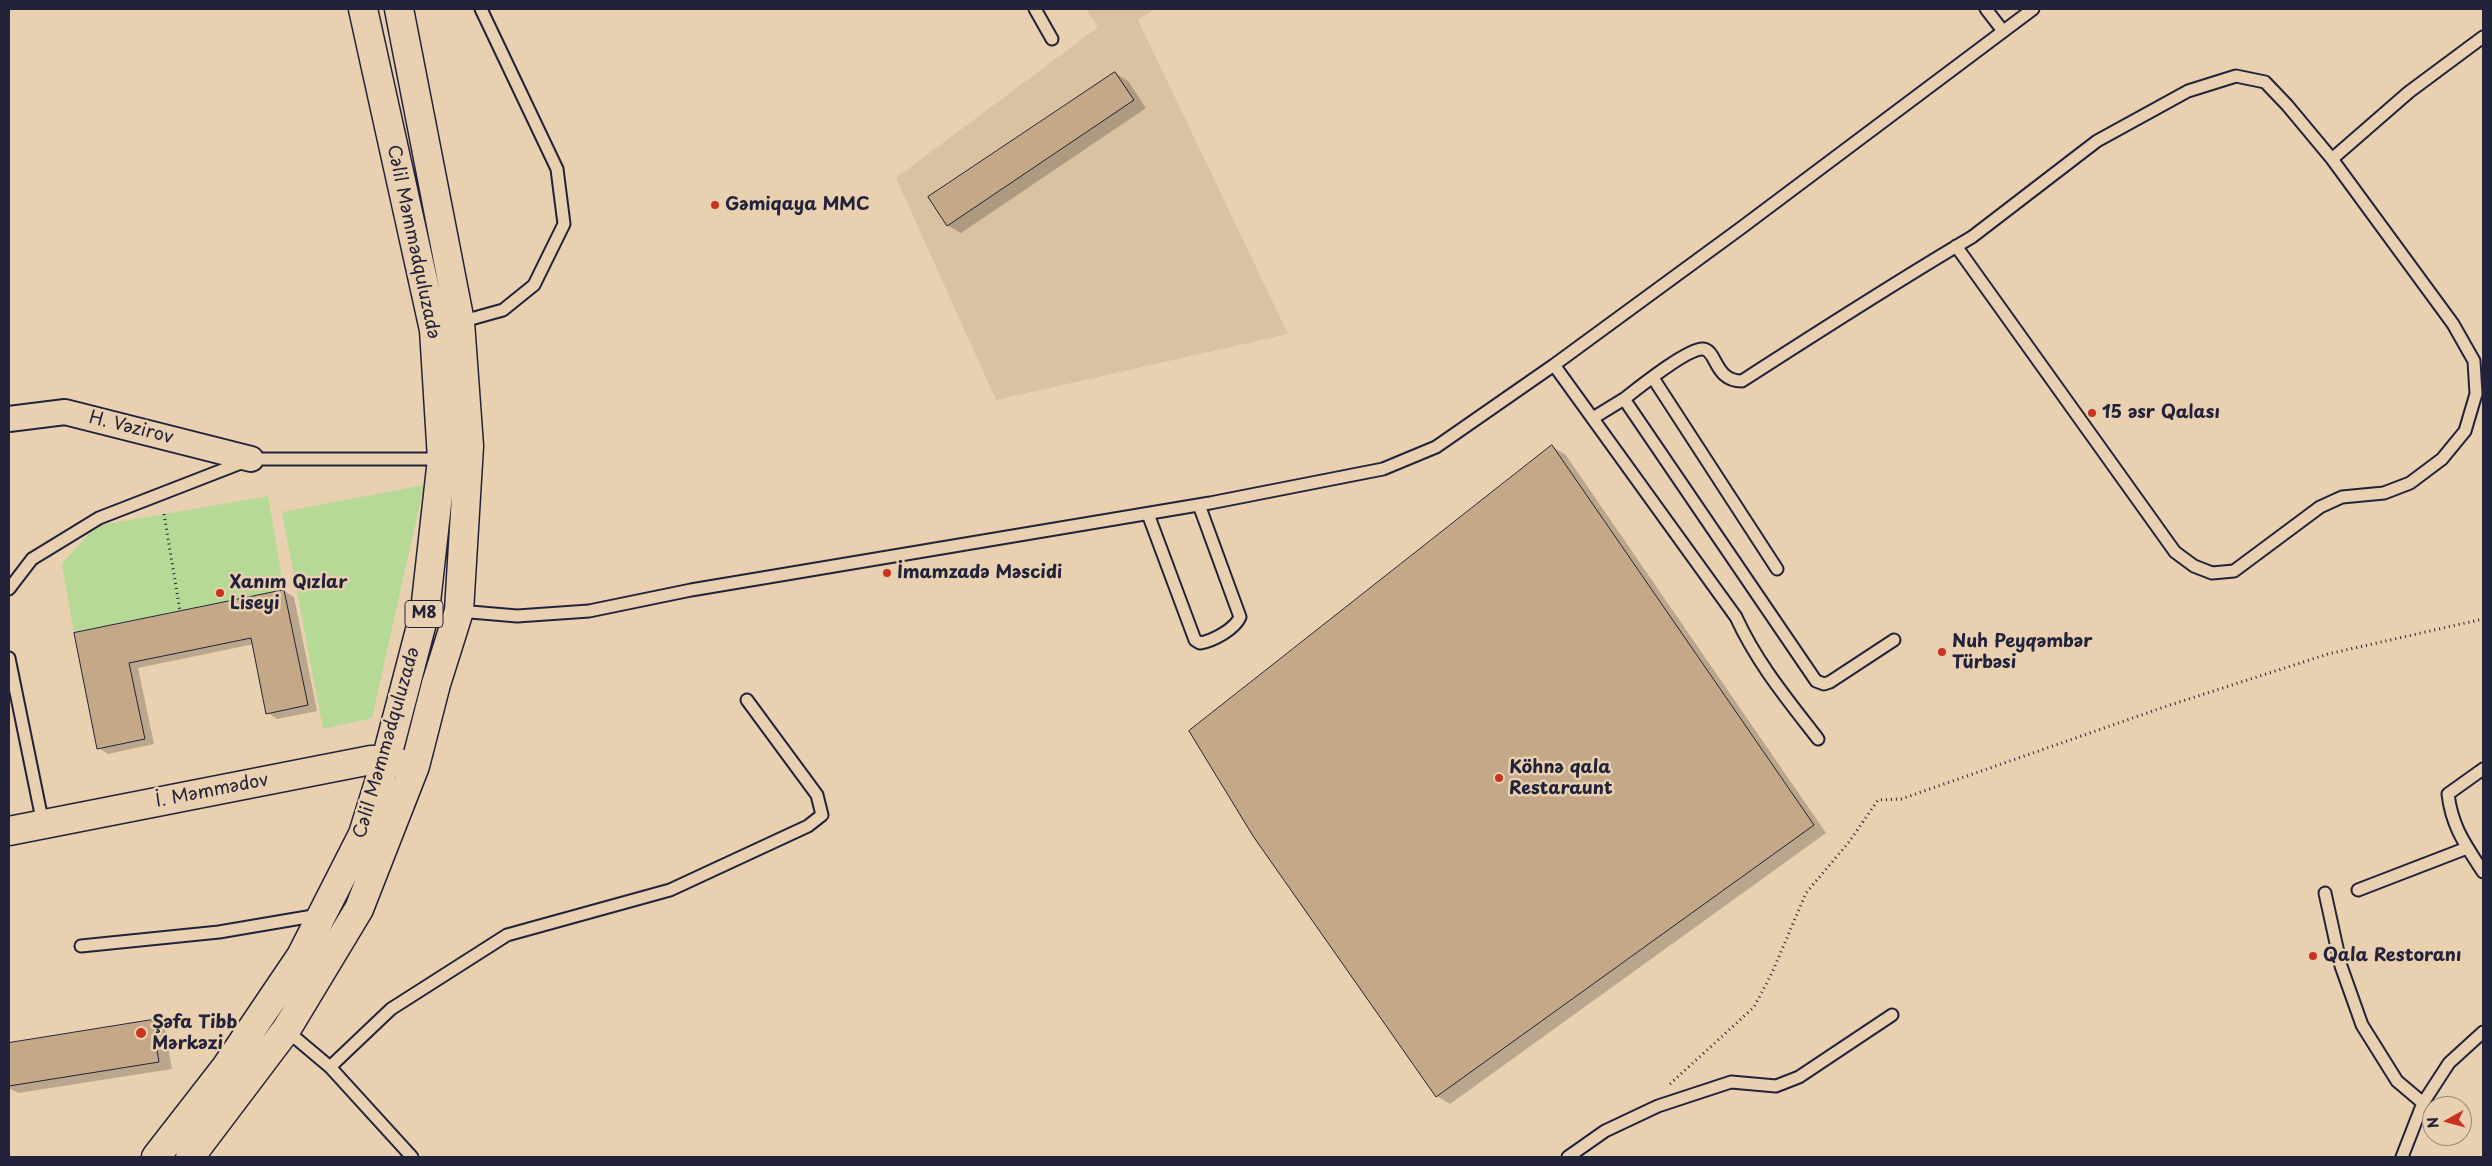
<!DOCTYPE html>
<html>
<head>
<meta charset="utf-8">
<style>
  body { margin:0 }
  #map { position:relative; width:2492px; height:1166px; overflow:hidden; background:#e8d0b0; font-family:"Playpen Sans",sans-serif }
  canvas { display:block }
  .frame { position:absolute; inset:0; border:10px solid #22223b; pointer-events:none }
  .north { position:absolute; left:2422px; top:1096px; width:50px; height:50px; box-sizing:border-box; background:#e8d0b0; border:1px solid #998a81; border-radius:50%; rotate:263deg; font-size:14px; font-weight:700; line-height:20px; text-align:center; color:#22223b }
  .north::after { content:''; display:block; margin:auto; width:18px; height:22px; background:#c8321e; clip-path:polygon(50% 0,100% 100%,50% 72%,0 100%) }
</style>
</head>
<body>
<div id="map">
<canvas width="2492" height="1166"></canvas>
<div class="frame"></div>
<div class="north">N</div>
</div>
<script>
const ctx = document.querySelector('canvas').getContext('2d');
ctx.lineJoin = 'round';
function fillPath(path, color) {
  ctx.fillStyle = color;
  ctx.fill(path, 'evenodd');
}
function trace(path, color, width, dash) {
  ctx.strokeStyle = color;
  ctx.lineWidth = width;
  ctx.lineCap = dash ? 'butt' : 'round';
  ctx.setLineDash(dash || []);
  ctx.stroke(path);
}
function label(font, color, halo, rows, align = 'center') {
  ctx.font = font + ' "Playpen Sans",sans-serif';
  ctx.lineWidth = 5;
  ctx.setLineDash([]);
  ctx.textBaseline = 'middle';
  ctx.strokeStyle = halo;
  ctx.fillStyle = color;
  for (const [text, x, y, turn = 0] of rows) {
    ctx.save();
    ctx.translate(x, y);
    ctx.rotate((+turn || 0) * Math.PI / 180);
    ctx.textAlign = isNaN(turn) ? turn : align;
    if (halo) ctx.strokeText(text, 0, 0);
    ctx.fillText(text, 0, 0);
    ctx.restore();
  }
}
fillPath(new Path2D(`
  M1086,9H1155L1138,20L1288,334L996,400L896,178L1098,27Z`), '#d9c1a2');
fillPath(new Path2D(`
  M424,485L372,718L323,729L282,512Z
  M268,496L284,590L74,633L62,564L96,526Z`), '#b6da95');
fillPath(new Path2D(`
  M1115,73L1128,81L1146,108L961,233L947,225Z
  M1552,447L1565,454L1826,833L1450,1104L1437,1096Z
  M284,591L294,597L317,711L277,719L268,713L254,644L138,668L154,744L108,754L99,748L75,634Z
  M152,1021L165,1029L172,1069L18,1093L9,1088V1044Z`), '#0003');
const building = new Path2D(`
  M1115,72L1134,100L947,226L928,197Z
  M1552,445L1814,825L1436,1097L1253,836L1189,731Z
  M284,590L308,705L266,714L251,638L129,663L145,739L97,749L74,633Z
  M152,1020L159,1062L9,1086V1043Z`);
fillPath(building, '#c4a888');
trace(building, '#22223b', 1);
const lane = new Path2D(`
  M1035,9L1052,39
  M1986,9L2003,31
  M2332,159L2409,92L2483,37
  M460,322L503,310L534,285L564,224L557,169L481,9
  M1554,365L1736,617C1757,663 1787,699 1818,739
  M1653,378L1777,569
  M1624,399C1638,388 1688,348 1703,349C1717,350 1714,381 1742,381C1818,332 1894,283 1972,237L2097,141L2188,91L2236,76L2265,82L2287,105L2332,159L2453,324L2474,361L2476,394L2465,431L2442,459L2410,483L2384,493L2342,497L2320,507L2234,571L2212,573L2194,566L2175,552L1956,246
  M1593,418L1624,399L1816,681L1824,684L1830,682L1894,640
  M1148,514L1195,640L1200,643C1213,641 1235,629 1240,617L1199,505
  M9,589L32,559L99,518L251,459H442
  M459,611L517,616L589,611L691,590L1210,503L1383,469L1436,447L1554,365L1741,228L2033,9
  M9,658L43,824
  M2483,769L2448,794C2452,827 2465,844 2483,872
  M2358,890L2467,848
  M2325,893L2341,966L2362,1025L2397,1081L2423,1103
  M81,946L219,932L319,915
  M286,1030L330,1067L412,1157
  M330,1067L391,1009L507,935L670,890L808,826L822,815L817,795L747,700
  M1568,1157L1605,1131L1658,1106L1731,1082L1776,1086L1799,1077L1892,1015
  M2402,1157L2423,1103L2449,1063L2483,1032`);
const street = new Path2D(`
  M9,419L65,412L251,459`);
const secondary = new Path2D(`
  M9,831L371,760H386L407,765`);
const highway = new Path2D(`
  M156,1157L226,1067L301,956L363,834L386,760L425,611L442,459L434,330L363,9
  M190,1157L286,1030L359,909L415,766L436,684L459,611L469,446L460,322L399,9`);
trace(lane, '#22223b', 15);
trace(street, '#22223b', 28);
trace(secondary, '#22223b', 31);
trace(highway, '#22223b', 31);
trace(new Path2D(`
  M164,514L180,611
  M1670,1084L1754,1007L1772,973L1806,893L1849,842L1878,800L1901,799L1927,790L2167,706L2328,654L2483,619`), '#22223b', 3, [1, 4]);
trace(lane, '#e8d0b0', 11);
trace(street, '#e8d0b0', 24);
trace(secondary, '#e8d0b0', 28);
trace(highway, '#e8d0b0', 28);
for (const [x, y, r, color] of [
  [715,205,5,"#c8321e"],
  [2092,413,5,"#c8321e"],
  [887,573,5,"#c8321e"],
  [220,593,5,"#c8321e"],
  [1942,652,5,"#c8321e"],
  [1499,778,5,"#c8321e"],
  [2313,956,5,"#c8321e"],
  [141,1033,6,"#c8321e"]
]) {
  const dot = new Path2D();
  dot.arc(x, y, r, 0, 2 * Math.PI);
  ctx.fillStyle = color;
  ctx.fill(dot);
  trace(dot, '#e8d0b0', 2);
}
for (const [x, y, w] of [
  [424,614,38]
]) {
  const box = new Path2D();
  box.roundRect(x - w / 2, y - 13.5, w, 27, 4);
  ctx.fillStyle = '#e8d0b0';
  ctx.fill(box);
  trace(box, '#22223b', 1);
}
label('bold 16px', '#22223b', null, [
  ["M8",424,614]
]);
label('bold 18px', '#22223b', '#e8d0b0', [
  ["Gəmiqaya MMC",725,205],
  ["15 əsr Qalası",2102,413],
  ["İmamzadə Məscidi",897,573],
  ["Xanım Qızlar",230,583],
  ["Liseyi",230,604],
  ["Nuh Peyqəmbər",1952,642],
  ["Türbəsi",1952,663],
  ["Köhnə qala",1509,768],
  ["Restaraunt",1509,789],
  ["Qala Restoranı",2323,956],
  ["Şəfa Tibb",152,1023],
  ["Mərkəzi",152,1044]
], 'left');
label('18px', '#22223b', '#e8d0b0', [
  ["Cəlil Məmmədquluzadə",413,242,78],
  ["H. Vəzirov",131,428,14],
  ["Cəlil Məmmədquluzadə",387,743,-74],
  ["İ. Məmmədov",212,791,-11]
]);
</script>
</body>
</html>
